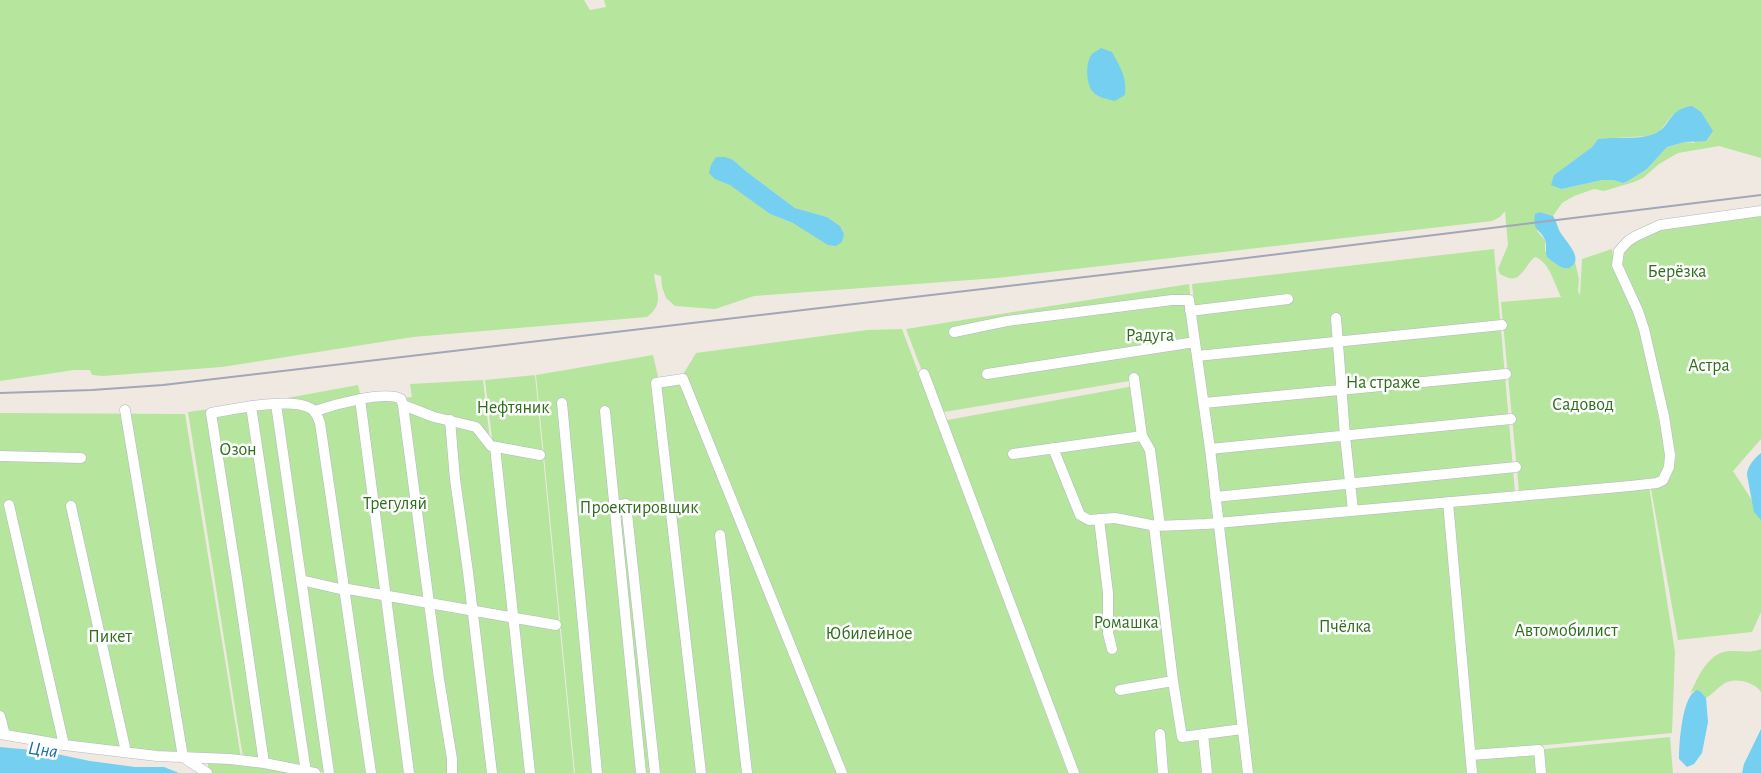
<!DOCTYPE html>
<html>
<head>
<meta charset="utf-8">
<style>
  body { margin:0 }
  canvas { display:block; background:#efe9e1 }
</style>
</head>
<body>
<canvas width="1761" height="773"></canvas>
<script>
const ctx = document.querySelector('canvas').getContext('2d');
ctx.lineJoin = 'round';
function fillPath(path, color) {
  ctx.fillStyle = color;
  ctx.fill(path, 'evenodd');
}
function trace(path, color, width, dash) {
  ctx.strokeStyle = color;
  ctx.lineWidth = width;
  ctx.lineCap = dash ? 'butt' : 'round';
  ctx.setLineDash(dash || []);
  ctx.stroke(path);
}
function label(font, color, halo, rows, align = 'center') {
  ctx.font = font + ' "Alegreya Sans",sans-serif';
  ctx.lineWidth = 5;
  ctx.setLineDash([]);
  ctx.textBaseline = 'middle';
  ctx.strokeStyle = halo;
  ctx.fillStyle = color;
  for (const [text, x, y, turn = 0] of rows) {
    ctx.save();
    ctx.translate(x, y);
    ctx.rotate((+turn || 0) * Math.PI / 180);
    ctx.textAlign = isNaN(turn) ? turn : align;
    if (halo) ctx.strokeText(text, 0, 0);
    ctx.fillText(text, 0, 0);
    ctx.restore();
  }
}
fillPath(new Path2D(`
  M0,0H584L590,10L606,7L604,0H1761V158L1719,146L1678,153L1659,164L1643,178L1634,182L1604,191L1594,189L1574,196L1562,203L1553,216L1540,212L1537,231L1545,240V251L1572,267L1575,262L1579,279L1578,291L1580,295L1582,259L1612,249L1616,275L1636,311L1666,454V463L1661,478L1650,479L1519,491L1501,302L1561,297C1555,285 1549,261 1535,257C1522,268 1521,287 1500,274L1498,269L1508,245L1505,211L1500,217L1492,221L997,278L754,296L715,309L675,306L666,298L662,287L661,276L654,274C656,293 665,303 647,317L413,337L222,367L103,376L92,375L90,370H74L0,381ZM1673,114L1695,143L1685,142L1667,147L1647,169L1628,181L1623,183L1613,180H1602L1562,189L1554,175L1592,147L1598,139L1648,136L1659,132ZM733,160L747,172L795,208L827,217L840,226L793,223L770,214L730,184Z
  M1761,216V439L1733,471L1761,514V612L1752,632L1678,640L1651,489L1668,482L1676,456L1647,327L1634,290L1619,265L1624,245L1662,227Z
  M1494,249L1515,492L1452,497L1219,520L1192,284Z
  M1189,284L1216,520L1247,773H1072L942,421L1134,386L1163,523L1135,380L938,413L906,329Z
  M902,329L1068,773H575L536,375L653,355L660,385L679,381L696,353L867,330Z
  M535,375L574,773H532L485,380Z
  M483,380L529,773H330L276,400L358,385L362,402L412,397L410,384Z
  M274,400L327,773L243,758L188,412Z
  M0,413L185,414L241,758L105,748L0,730Z
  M1649,486L1675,652L1672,733L1473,752L1449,502Z
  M1446,503L1467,773H1249L1224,526Z
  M1761,649V692C1755,682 1735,677 1725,683C1718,687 1713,694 1706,698L1701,692L1693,691L1690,694C1699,675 1709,650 1733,651C1742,651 1752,653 1761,649Z
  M1670,737L1673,773H1473L1472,756Z
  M211,759L299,773H212L208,771V762Z`), '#b6e59e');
fillPath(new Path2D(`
  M1101,48L1112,52C1120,67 1127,76 1125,95L1115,101C1107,99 1099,98 1093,92C1086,84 1085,63 1092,54C1094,52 1099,50 1101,48Z
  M1692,106L1701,112L1713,131L1706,141L1685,142L1667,147L1647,169L1628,181L1623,183L1613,180H1602L1562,189L1551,185L1554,175L1592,147L1598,139C1617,136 1638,141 1656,133C1672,125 1667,110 1692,106Z
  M716,157H725L733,160L747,172L795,208L827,217L840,226L844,234L842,242L836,246L828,245L793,223L770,214L730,185L715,179L709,173L711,165Z
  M1540,212L1553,216C1556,220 1557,225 1559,230C1563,239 1585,258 1571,267C1563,272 1553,261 1547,257C1545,251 1547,245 1545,240C1541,229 1532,232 1535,214Z
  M1761,453V520L1754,512L1747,475C1747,466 1755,458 1761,453Z
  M1697,690L1701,692L1706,698L1708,722L1702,753L1694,764L1687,767L1679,759C1679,744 1682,695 1697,690Z
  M1761,729V773H1742L1744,764Z
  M0,747L42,751L90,761L135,767H164L179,773H0Z`), '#75cff0');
const minor = new Path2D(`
  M1190,311L1288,299
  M1336,318L1345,436L1353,510
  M954,332L1007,321L1172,300H1189L1210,449L1248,773
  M1197,356L1502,325
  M924,374L1074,773
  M987,374L1195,342
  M360,399L409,773
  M562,403L597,773
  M1204,403L1506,374
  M276,404L329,773
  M251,406L306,772
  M125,410L183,757L207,773
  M315,411C333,405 385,390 401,399L403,405
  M605,411L641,773
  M450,420L455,479L468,572L492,773
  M1142,436L1150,450L1160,526
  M495,447L530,773
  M1053,448L1080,515L1089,520L1115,518L1156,526L1206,524L1630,486L1657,483L1663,480L1669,467L1670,455L1664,416L1644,329L1638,311L1617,265L1619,251L1628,241L1636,236L1660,225L1761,211
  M1210,449L1511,419
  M1013,454L1142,436L1134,378
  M0,456L81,458
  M1215,497L1516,467
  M1448,502L1472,773
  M9,505L64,745
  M71,506L126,752
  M615,506L626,504L655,773
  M1099,519L1108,593V633L1112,649
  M1154,526L1173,681L1182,737L1242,729
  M720,535L747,773
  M301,580L340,589H348L556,625
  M1120,690L1173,681
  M0,716L5,735
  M0,734L64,745L157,756L230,759L264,763L315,773
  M1160,734L1163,773
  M1203,734L1207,773
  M1471,755L1539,750L1541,773
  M264,763L238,585L211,413C233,409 291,397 310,408C316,411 318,417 320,423L371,773
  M452,773V759L439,679L403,405L434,417L476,427L491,446L540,455
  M701,773L656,383L683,379L842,773`);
trace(minor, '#b4b7c1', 11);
trace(minor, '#fff', 10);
trace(new Path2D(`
  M0,393L92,390L163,385L1230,260L1761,195`), '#a3a6b8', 2);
label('18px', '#2c6e1b', '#fff', [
  ["Берёзка",1677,272],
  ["Радуга",1150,336],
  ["Астра",1709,366],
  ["На страже",1383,383],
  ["Садовод",1583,405],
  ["Нефтяник",513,408],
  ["Озон",238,450],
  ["Трегуляй",395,504],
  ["Проектировщик",639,508],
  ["Ромашка",1126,623],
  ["Пчёлка",1345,627],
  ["Автомобилист",1566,631],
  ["Юбилейное",869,634],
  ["Пикет",110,637]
]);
label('italic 19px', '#0d6fa3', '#fff', [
  ["Цна",43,750,8]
]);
</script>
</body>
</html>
